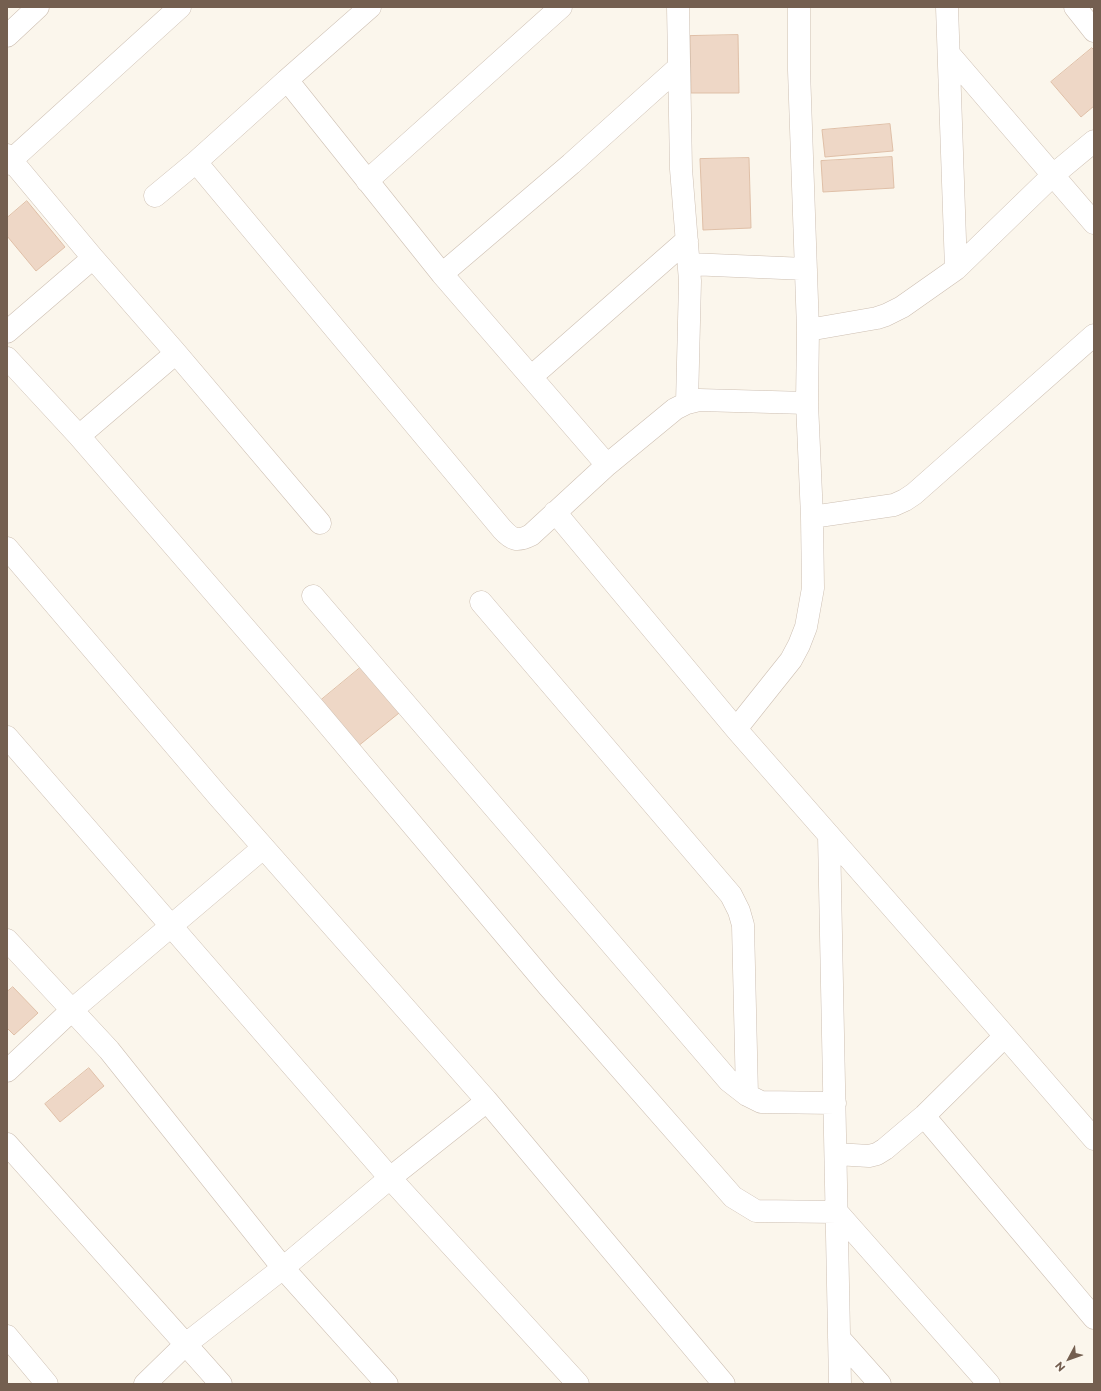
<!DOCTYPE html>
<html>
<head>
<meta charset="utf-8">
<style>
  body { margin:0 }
  #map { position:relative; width:1101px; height:1391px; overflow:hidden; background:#fbf6ec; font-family:Montserrat,sans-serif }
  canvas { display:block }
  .frame { position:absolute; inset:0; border:8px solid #745f50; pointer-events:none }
  .north { position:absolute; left:1049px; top:1339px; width:40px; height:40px; -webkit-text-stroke:3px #fefaf2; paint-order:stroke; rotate:229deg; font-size:11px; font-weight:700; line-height:16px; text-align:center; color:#745f50 }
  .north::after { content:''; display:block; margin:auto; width:14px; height:18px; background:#745f50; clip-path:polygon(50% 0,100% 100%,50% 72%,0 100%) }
</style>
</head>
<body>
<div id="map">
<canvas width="1101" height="1391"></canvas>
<div class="frame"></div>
<div class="north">N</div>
</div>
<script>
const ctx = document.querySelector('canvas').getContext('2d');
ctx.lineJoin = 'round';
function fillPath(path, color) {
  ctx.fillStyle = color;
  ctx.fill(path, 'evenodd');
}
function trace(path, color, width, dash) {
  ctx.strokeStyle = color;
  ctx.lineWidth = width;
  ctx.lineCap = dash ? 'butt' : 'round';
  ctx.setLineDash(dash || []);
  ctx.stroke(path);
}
const building = new Path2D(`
  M738,35L739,93H691L690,36Z
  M1092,48L1094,50V106L1081,117L1051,82Z
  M890,124L893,151L825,157L822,130Z
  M892,157L894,188L823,192L821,161Z
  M749,158L751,228L703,230L700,159Z
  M27,201L65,247L36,271L7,236V218Z
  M366,663L404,709L357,747L320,701Z
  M13,987L38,1013L14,1035L7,1028V992Z
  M89,1068L104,1086L60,1122L45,1104Z`);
fillPath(building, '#eed7c6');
trace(building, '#dfbfa7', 1);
const street = new Path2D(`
  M370,7L287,80L442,274L607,465
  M678,7L681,169L690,281L687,403
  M947,7L956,269
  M1075,7L1094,31
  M7,36L38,7
  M949,54L1094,223
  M7,155L93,258L176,353L320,523
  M196,162L502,529C512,540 517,542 531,535L607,465L675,409L687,403L699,400L807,403
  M7,164L180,7
  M367,181L561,7
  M155,196L196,162L287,80
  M689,264L806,269
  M442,274L571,164L679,67
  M808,330L877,318L886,315L902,307L956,269L1052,176L1094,141
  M7,332L93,258
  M7,358L79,436L315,709L549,987L733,1197L756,1211L837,1212L989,1384
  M531,377L687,240
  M79,436L176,353
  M555,512L736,729L1005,1036L1094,1139
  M812,517L894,505L905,500L914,494L1094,335
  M7,548L219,797L487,1101L724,1384
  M313,596L729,1081L747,1095L761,1102L835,1103
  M481,602L731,895L739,911L743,925L747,1095
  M736,729L791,660L799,645L806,627L813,588L812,517L807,403L808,330L799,70V7
  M7,737L390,1178L578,1384
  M829,835L840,1384
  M7,940L109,1050L283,1268L387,1384
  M7,1071L72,1010L263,848
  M924,1116L1094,1318
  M7,1144L221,1384
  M836,1154L869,1156L877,1154L885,1149L924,1116L1005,1036
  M7,1336L47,1384
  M839,1338L880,1384
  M145,1384L186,1344L283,1268L390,1178L487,1101`);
trace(street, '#cdbfb2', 23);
trace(street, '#fff', 22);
</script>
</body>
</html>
